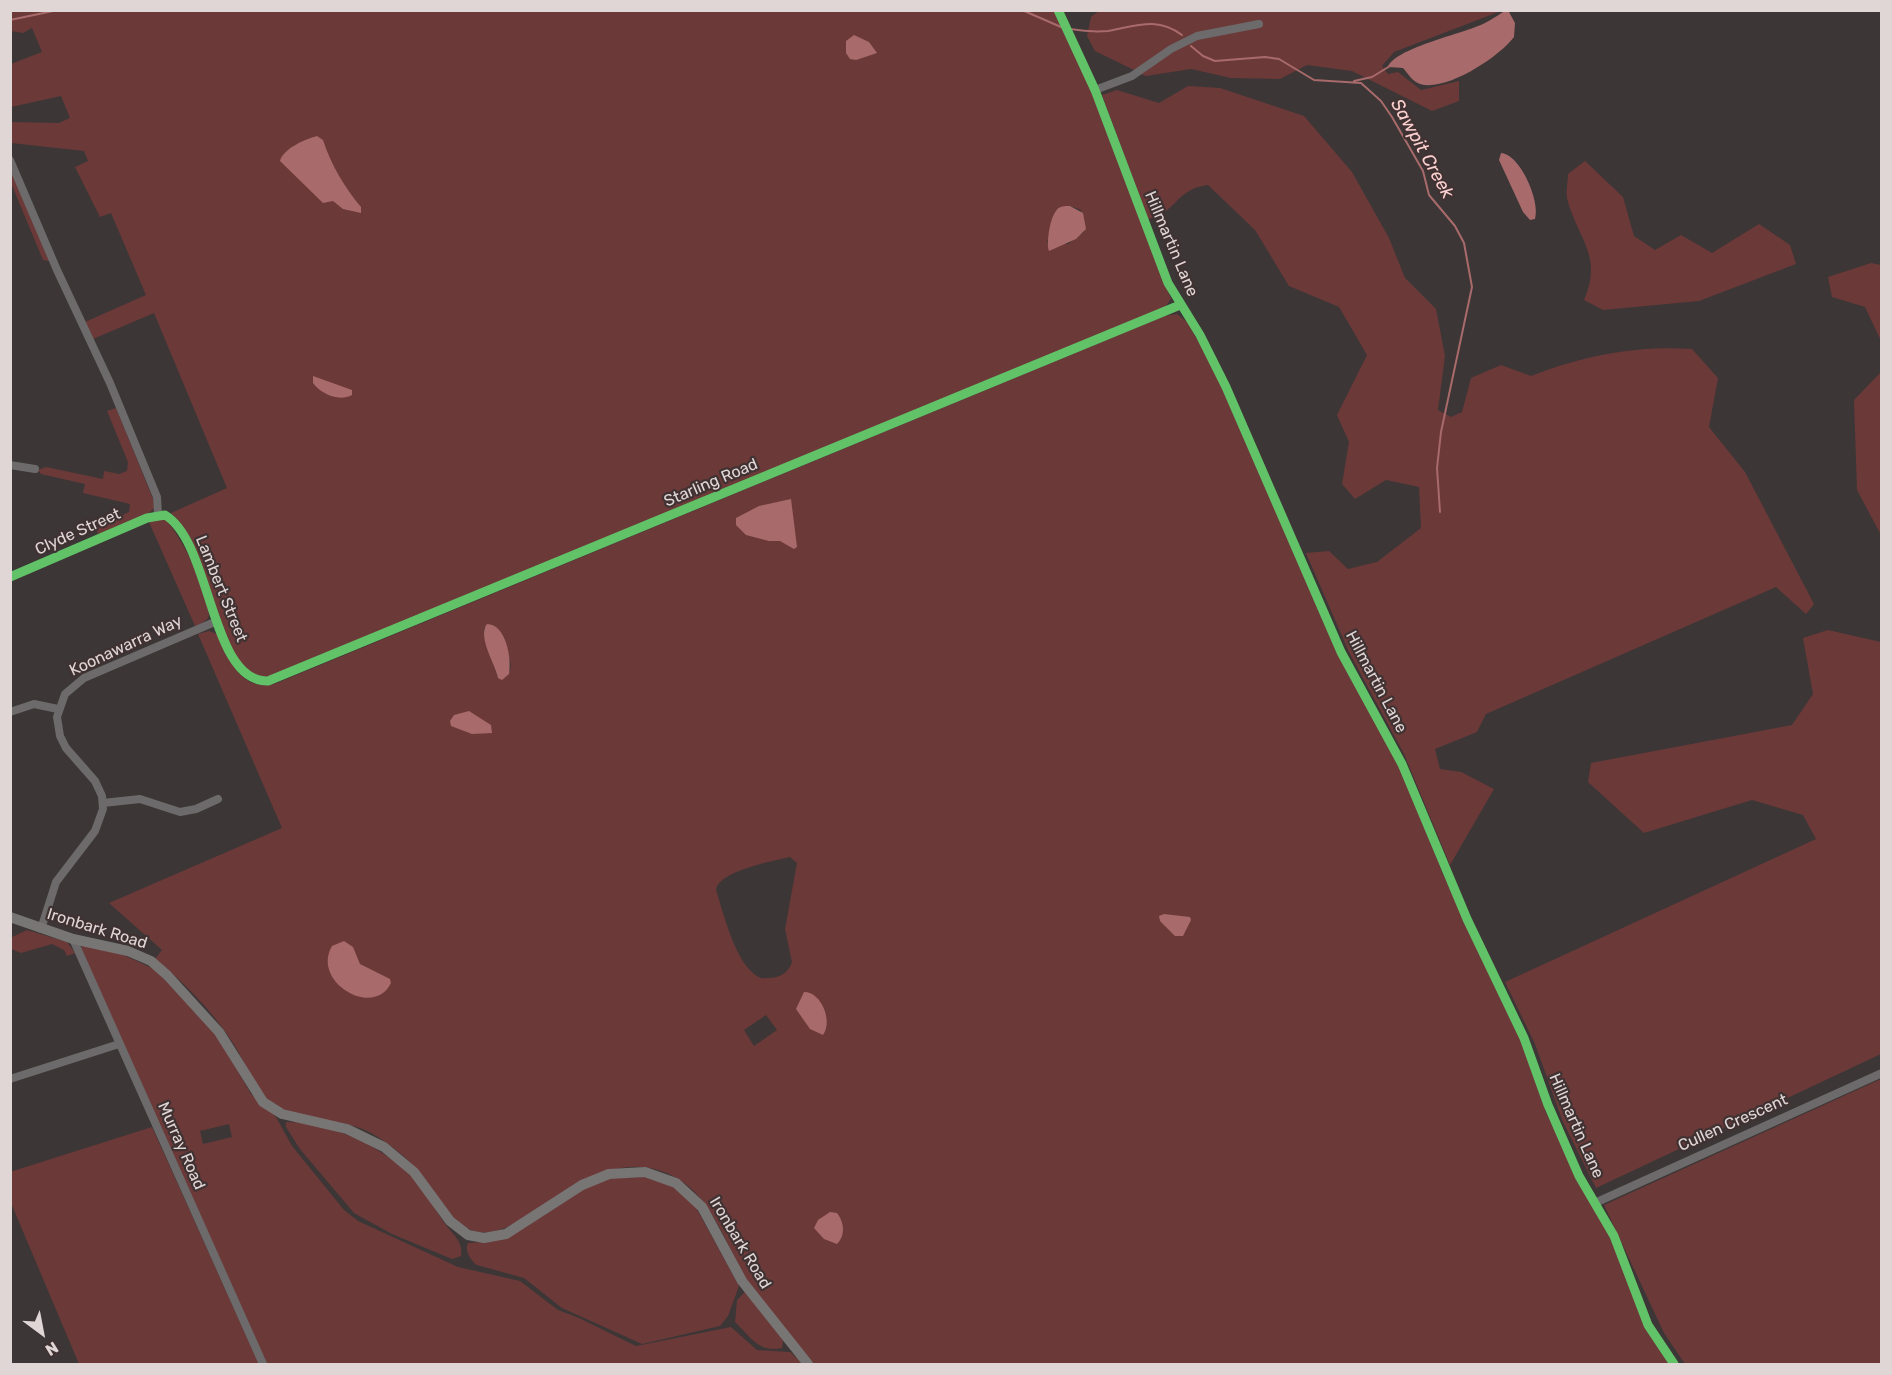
<!DOCTYPE html>
<html>
<head>
<meta charset="utf-8">
<style>
  body { margin:0 }
  #map { position:relative; width:1892px; height:1375px; overflow:hidden; background:#3c3636; font-family:Rubik,sans-serif }
  canvas { display:block }
  .frame { position:absolute; inset:0; border:12px solid #e0d6d6; pointer-events:none }
  .north { position:absolute; left:12px; top:1303px; width:60px; height:60px; -webkit-text-stroke:4px #403232; paint-order:stroke; rotate:148deg; font-size:16px; font-weight:700; line-height:24px; text-align:center; color:#e0d6d6 }
  .north::after { content:''; display:block; margin:auto; width:21px; height:27px; background:#e0d6d6; clip-path:polygon(50% 0,100% 100%,50% 72%,0 100%) }
</style>
</head>
<body>
<div id="map">
<canvas width="1892" height="1375"></canvas>
<div class="frame"></div>
<div class="north">N</div>
</div>
<script>
const ctx = document.querySelector('canvas').getContext('2d');
ctx.lineJoin = 'round';
function fillPath(path, color) {
  ctx.fillStyle = color;
  ctx.fill(path, 'evenodd');
}
function trace(path, color, width, dash) {
  ctx.strokeStyle = color;
  ctx.lineWidth = width;
  ctx.lineCap = dash ? 'butt' : 'round';
  ctx.setLineDash(dash || []);
  ctx.stroke(path);
}
function label(font, color, halo, rows, align = 'center') {
  ctx.font = font + ' Rubik,sans-serif';
  ctx.lineWidth = 4.5;
  ctx.setLineDash([]);
  ctx.textBaseline = 'middle';
  ctx.strokeStyle = halo;
  ctx.fillStyle = color;
  for (const [text, x, y, turn = 0] of rows) {
    ctx.save();
    ctx.translate(x, y);
    ctx.rotate((+turn || 0) * Math.PI / 180);
    ctx.textAlign = isNaN(turn) ? turn : align;
    if (halo) ctx.strokeText(text, 0, 0);
    ctx.fillText(text, 0, 0);
    ctx.restore();
  }
}
fillPath(new Path2D(`
  M11,11H1055L1095,97L1171,299L1165,307L283,673C274,675 265,679 256,675C218,661 207,544 171,513L227,488L154,313L93,339L85,322L146,295L111,213L100,217L75,167L88,161L84,151L11,143L10,122L59,123L70,118L61,96L11,107V64L42,52L32,28L23,33L11,31ZM1070,206L1081,210L1084,232L1068,244L1047,243C1052,228 1050,207 1070,206Z
  M1099,11H1501L1394,52L1382,66L1388,74L1398,72L1421,90L1459,81V101L1432,111L1352,71L1307,65L1280,79L1231,78L1191,69L1146,76L1141,74L1173,50L1193,40L1259,21L1202,32L1136,71L1095,51L1087,36L1091,17Z
  M1188,86L1220,88L1304,116L1352,172L1389,238L1405,278L1436,309L1445,356L1438,410L1451,417L1462,412L1471,378L1501,365L1531,376C1581,356 1637,345 1692,349L1718,378L1709,427L1745,472L1814,604L1806,614L1776,587L1486,714L1477,732L1435,749L1440,769L1461,772L1494,789L1450,865L1404,754L1349,652L1306,553L1329,551L1348,569L1377,562L1421,528L1419,487L1386,480L1355,499L1342,484L1349,442L1337,415L1367,355L1339,307L1289,286L1255,230L1208,185C1175,189 1177,213 1148,219L1102,95L1117,90L1159,103Z
  M1585,161L1623,197L1634,236L1655,250L1681,235L1712,253L1759,224L1790,245L1796,264L1699,301L1603,310L1584,300C1603,257 1579,240 1568,202C1565,194 1568,183 1568,174Z
  M10,167L49,261L43,260L11,183Z
  M1871,263L1881,265V341L1865,307L1832,297L1828,277Z
  M1177,314L1187,322L1210,362L1396,759L1443,874L1523,1045L1546,1113L1611,1237L1648,1331L1670,1364H814C795,1341 774,1318 756,1294C725,1251 714,1186 658,1170C579,1148 519,1250 471,1230C444,1218 426,1174 401,1154C386,1142 369,1129 350,1125C324,1118 290,1119 268,1100C253,1086 246,1064 235,1046C215,1014 185,983 155,959L162,950L109,903L282,828L198,634L209,631L217,634C230,660 241,694 277,683L1165,316ZM484,628L502,633L511,665L510,671L498,678L484,637ZM790,857L797,863L785,929L792,962C787,977 774,979 761,978C736,968 724,914 716,890C718,871 773,861 790,857ZM766,1015L777,1030L754,1046L744,1030Z
  M1881,372V535L1857,490L1854,400Z
  M116,408L153,499L154,508L149,513L99,536L95,527L129,512L130,504L83,493L85,484L41,474L38,470L46,467L103,479L104,471L119,474L127,471L128,462L107,411Z
  M155,520H166C180,535 212,595 209,615C208,621 200,624 195,626L149,522Z
  M1828,630L1881,642V1054L1596,1188L1563,1122L1535,1044L1505,982L1816,839L1803,815L1752,800L1644,833L1588,782L1591,763L1792,725L1813,694L1803,638Z
  M27,930L67,942L75,953L67,956L64,950L52,944L21,953L11,949L10,938Z
  M83,945L117,952L156,970L217,1036L251,1094L276,1117L292,1146L344,1210L358,1221L458,1267L520,1281L558,1310L579,1318L636,1346L731,1327L757,1350L790,1352L803,1364H266L81,948ZM229,1124L232,1137L203,1144L200,1131Z
  M1881,1079V1364H1685L1664,1333L1604,1205Z
  M286,1122C330,1122 380,1145 411,1176C424,1189 432,1206 443,1221C451,1233 464,1241 461,1256L452,1259L392,1234L354,1213L300,1149L286,1127Z
  M152,1127L259,1364H79L11,1203L10,1172Z
  M644,1177L673,1186L694,1204L739,1286L728,1316L720,1326L642,1344L562,1308L524,1278L477,1265C471,1261 464,1250 468,1243L483,1242L586,1188L610,1178Z
  M745,1292L783,1340L782,1348C758,1353 751,1337 735,1322L737,1300Z`), '#6c3939');
fillPath(new Path2D(`
  M1503,12H1509L1515,23L1514,37C1499,57 1446,92 1420,84C1412,81 1409,75 1403,68L1388,67C1394,49 1460,34 1478,26C1487,23 1495,17 1503,12Z
  M854,35L869,42L877,53L856,60L850,59L846,53V41Z
  M317,136L323,140C331,165 345,188 361,207V213L343,209L333,201L323,203L280,161C283,149 305,139 317,136Z
  M1501,153C1520,154 1541,202 1535,219L1530,220L1523,212L1499,160Z
  M1070,206L1083,213L1086,229L1076,239L1049,251C1046,243 1050,218 1056,211C1059,206 1064,206 1070,206Z
  M313,376L352,390V395C339,402 321,394 313,383Z
  M791,499L797,547L794,549L780,541H769L746,535L736,525V518L759,506Z
  M487,624C506,624 512,659 509,674L502,680L498,678C495,663 477,637 487,624Z
  M469,711L491,725L492,733L472,734L451,726L450,721L454,715Z
  M1164,914L1190,917L1191,920L1183,936H1175L1160,921L1159,916Z
  M344,941L353,947L360,964L390,979L391,983C374,1019 311,982 332,946Z
  M804,992C822,992 833,1022 823,1035L810,1029L796,1009Z
  M830,1212L837,1213C844,1222 846,1235 837,1244L824,1239L814,1228L818,1220Z`), '#a86a6a');
trace(new Path2D(`
  M1022,10L1061,27
  M10,20L58,10
  M1070,29C1082,31 1096,32 1108,31C1136,26 1157,16 1182,35
  M1191,46L1203,56L1215,61L1265,57L1279,59L1314,80L1361,83L1381,101L1392,117L1423,171L1429,195L1455,226L1464,243L1472,287L1441,432L1437,468L1440,512
  M1354,81L1372,77L1390,66`), '#a86a6a', 2);
trace(new Path2D(`
  M1058,10L1095,90L1168,283L1200,335L1226,387L1341,652L1402,764L1467,919L1524,1038L1548,1105L1579,1176L1614,1236L1648,1325L1674,1364
  M1095,90L1132,76L1171,49L1197,36L1259,24
  M10,160L57,270L110,383L157,497L158,515
  M10,465L35,469
  M10,577L147,518L165,515C212,543 210,683 268,681L1180,305
  M10,712L34,704L58,709
  M103,803L140,799L180,812L196,809L218,799
  M41,929L56,882L95,831L103,809L102,796L95,781L66,748L60,736L57,717L65,694L84,678L217,621
  M73,939L263,1364
  M10,1079L119,1044
  M1597,1202L1882,1073`), '#6c6a6a', 8);
trace(new Path2D(`
  M10,917L73,939L128,951L151,961L167,975L219,1032L263,1102L282,1114L347,1129L384,1147L414,1172L450,1221L468,1235L484,1238L506,1234L582,1185L609,1174L645,1172L676,1183L702,1207L742,1281L808,1364`), '#787575', 10);
trace(new Path2D(`
  M1058,10L1095,90L1168,283L1200,335L1226,387L1341,652L1402,764L1467,919L1524,1038L1548,1105L1579,1176L1614,1236L1648,1325L1674,1364
  M10,577L147,518L165,515C212,543 210,683 268,681L1180,305`), '#61c268', 9);
label('16px', '#e0d6d6', '#403232', [
  ["Hillmartin Lane",1171,244,67],
  ["Starling Road",711,483,-23],
  ["Clyde Street",78,532,-24],
  ["Lambert Street",221,589,68],
  ["Koonawarra Way",126,646,-25],
  ["Hillmartin Lane",1376,682,62],
  ["Ironbark Road",97,929,17],
  ["Cullen Crescent",1733,1123,-24],
  ["Hillmartin Lane",1576,1126,66],
  ["Murray Road",181,1146,66],
  ["Ironbark Road",740,1243,59]
]);
label('italic 18px', '#fbd1d0', '#403232', [
  ["Sawpit Creek",1422,149,61]
]);
</script>
</body>
</html>
